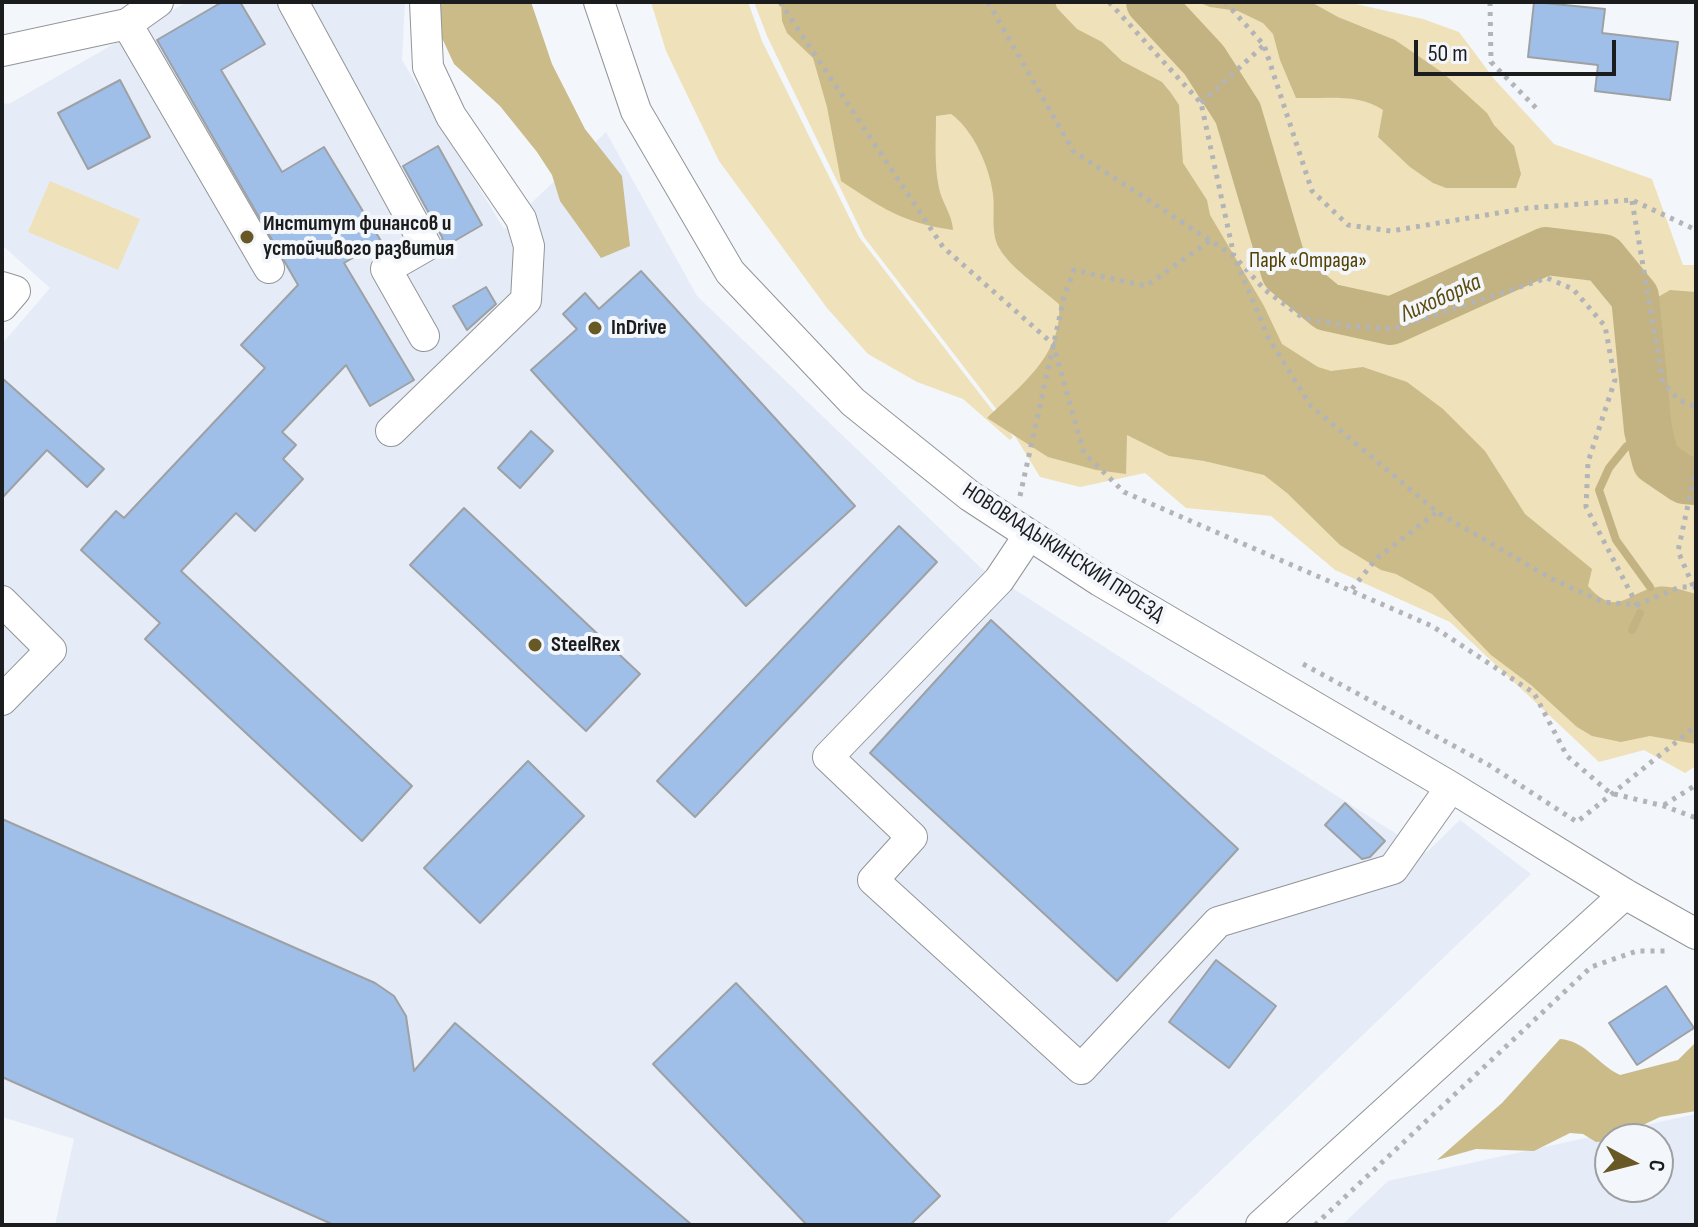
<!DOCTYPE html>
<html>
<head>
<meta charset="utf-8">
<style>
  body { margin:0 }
  #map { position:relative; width:1698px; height:1227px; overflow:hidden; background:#f3f6fa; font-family:"Sofia Sans Condensed",sans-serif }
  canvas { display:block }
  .frame { position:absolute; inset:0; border:4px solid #1b1c1d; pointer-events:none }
  .north { position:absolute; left:1594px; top:1123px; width:80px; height:80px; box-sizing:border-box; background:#f3f6fa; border:2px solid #9d9fa2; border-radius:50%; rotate:97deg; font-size:22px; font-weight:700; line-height:32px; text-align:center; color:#1b1c1d }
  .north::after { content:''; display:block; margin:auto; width:28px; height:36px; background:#685826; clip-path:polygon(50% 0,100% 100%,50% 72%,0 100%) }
  .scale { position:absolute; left:1414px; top:40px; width:202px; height:36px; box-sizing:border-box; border:4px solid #1b1c1d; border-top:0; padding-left:10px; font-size:24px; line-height:28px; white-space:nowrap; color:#1b1c1d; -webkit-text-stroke:6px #f3f6fa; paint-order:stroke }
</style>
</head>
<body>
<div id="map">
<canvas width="1698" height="1227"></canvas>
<div class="frame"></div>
<div class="north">С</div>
<div class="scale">50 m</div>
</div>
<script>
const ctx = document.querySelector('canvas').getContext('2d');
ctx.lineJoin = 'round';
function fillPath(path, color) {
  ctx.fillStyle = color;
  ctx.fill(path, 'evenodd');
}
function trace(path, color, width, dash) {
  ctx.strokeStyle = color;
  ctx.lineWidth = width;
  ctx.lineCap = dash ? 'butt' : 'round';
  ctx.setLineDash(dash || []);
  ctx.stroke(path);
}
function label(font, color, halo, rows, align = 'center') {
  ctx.font = font + ' "Sofia Sans Condensed",sans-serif';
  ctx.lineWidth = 8;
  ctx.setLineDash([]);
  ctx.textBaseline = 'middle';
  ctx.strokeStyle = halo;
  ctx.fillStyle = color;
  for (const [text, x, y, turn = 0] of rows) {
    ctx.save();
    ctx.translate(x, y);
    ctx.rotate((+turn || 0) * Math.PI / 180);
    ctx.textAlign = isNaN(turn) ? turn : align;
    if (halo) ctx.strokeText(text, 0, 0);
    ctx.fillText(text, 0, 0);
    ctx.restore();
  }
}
fillPath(new Path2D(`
  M187,2H405L402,60L504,229L606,132L697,296L981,568L1426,853L1460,820L1531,874L1164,1225H55L74,1139L2,1117V344L50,288L2,245V103L9,104Z
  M1696,1114V1225H1342L1388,1181ZM1610,1139H1658V1187H1610Z`), '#e5ecf7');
fillPath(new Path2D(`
  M651,2H748L762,41L859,237L1013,437L1010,440L963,399L917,382L868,354L827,308L719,161L666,51Z
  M754,2H1347L1423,19L1459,32L1495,80L1554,144L1652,179L1683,265H1696V766L1685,773L1644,750L1599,762L1450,622L1335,570L1271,516L1186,508L1145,473L1080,487L1040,477L1007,423L864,237L767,36Z
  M50,181L140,219L118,270L28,232Z`), '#efe2ba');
fillPath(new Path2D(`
  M437,2H531L552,64L585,129L622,176L630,246L601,258L560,201L552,175L537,152L500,106L454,64L436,25Z
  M781,2H1055L1057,8L1077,29L1102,42L1122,61L1162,82L1171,93L1179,105L1183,163L1207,200L1210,215L1264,306L1282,344L1318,367L1331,371L1363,367L1407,382L1443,409L1485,451L1525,514L1592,569L1588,586C1617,619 1627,592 1657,587C1670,585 1684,591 1696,594V744L1650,736L1621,742L1592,736L1577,727L1531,685L1491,655L1432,594L1396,574L1381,570L1340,545L1287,493L1264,475L1204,461L1169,456L1127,435L1126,474L1096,470L1048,457L987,418C1020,386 1063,355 1059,304C1041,288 1007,266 997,244C991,229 995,210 993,194C990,168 973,129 951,114L936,116C936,140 934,165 939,188C942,203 952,214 953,230C903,223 882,208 841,181L827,107L813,58L787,33L782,21Z
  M1198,2H1311L1338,17L1395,40L1443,73L1487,113L1494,125L1514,146L1521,174L1516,188H1446L1433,183L1410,167L1378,137L1383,110C1359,93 1325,99 1296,98L1280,60L1273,34L1263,23L1238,11L1210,7Z
  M1670,290L1696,292V459L1681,456L1664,433L1652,407L1651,309L1658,297Z
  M1560,1039C1586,1041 1597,1064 1620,1075L1678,1060L1696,1042V1111L1660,1117L1609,1141L1596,1142L1583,1134L1570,1133L1534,1151L1476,1149L1437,1160L1502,1103Z`), '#cbbb89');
trace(new Path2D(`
  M1648,430L1626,447L1609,468L1599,490L1616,540L1650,587
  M1632,630L1640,613`), '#c3b382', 8);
trace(new Path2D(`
  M1150,2L1204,60L1238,113L1285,272L1327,307L1391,321L1546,251L1603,258L1635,297L1648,430L1656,461L1684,480L1696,481`), '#c3b382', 48);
const building = new Path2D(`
  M222,2H240L265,44L221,70L282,172L324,147L381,241L344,263L414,380L370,406L346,365L282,432L296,445L283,459L303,479L255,531L236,513L181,571L412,786L362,841L145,639L160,623L81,550L116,511L124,518L265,368L241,345L298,285L157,40Z
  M1534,2L1605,9L1602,33L1678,42L1670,100L1595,91L1598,65L1528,57Z
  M120,80L150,137L88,169L58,113Z
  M438,146L482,225L444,247L442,237L403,166Z
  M641,271L855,506L746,606L531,370L577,329L563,314L585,293L599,309Z
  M486,287L496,304L467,330L453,306Z
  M2,378L104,469L87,487L47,450L2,498Z
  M531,431L553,451L520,488L498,468Z
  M464,508L640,674L586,731L410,565Z
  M899,526L937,562L695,817L657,781Z
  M991,620L1238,849L1117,981L870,753Z
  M528,761L584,816L480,923L424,868Z
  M1345,803L1385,841L1370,857L1362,859L1325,825Z
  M2,819L375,983L394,996L406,1016L414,1071L455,1023L692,1225H334L2,1077Z
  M1216,960L1276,1006L1229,1068L1169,1022Z
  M736,983L940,1196L910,1225H807L653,1064Z
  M1666,986L1694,1028L1637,1065L1609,1023Z`);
fillPath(building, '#9fbfe8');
trace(building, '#9ea1a4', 2);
const minor = new Path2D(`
  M293,2L426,246L386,269L424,336
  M599,2L636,111L730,272L853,402L970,496L1100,581L1451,787L1625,894L1696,934
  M127,24L269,268
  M2,51L127,24L158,2
  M2,287L15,291L2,306
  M391,431L526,300L529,246L521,219L451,116L428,67L425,2
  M1029,535L999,580L828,757L912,837L873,880L1081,1069L1218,922L1393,869L1451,787
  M2,601L51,650L2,700
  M1261,1225L1625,894`);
trace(minor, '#929598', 32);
trace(new Path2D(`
  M780,2L943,247L1053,344L1084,453L1124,492L1432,626L1534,693L1567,756L1610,793L1664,806L1696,818
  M988,2L1073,151L1234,256L1268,337L1311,406L1437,512L1552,579L1603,602L1637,605L1680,587H1696
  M1109,2L1201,103L1234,256L1265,290L1303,318L1349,326L1393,329L1547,278L1573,289L1605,326L1615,380L1588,462L1586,507L1637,605
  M1225,2L1264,45L1312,191L1348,225L1391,231L1528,208L1632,200L1696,230
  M1490,2L1491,62L1540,112
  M1201,103L1264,45
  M1632,201L1663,383L1679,400L1696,407
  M1020,496L1064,297L1074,270L1146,286L1211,240
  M1693,586L1678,551L1696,468
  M1352,589L1376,559L1437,512
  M1303,664L1489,765L1577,822L1696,726
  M1664,805L1696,785
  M1315,1225L1591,967L1637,951H1668`), '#b2b4b7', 5, [4, 6]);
trace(minor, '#fff', 30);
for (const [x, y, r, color] of [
  [247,237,8,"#685826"],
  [595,328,8,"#685826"],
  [535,645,8,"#685826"]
]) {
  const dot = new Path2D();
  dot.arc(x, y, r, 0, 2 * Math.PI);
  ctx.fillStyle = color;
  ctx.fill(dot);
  trace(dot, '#f3f6fa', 3);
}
label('bold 22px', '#1b1c1d', '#f3f6fa', [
  ["Институт финансов и",263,224],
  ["устойчивого развития",263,249],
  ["InDrive",611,328],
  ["SteelRex",551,645]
], 'left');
label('22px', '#524100', '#f3f6fa', [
  ["Парк «Отрада»",1308,261]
]);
label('22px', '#1b1c1d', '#f3f6fa', [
  ["НОВОВЛАДЫКИНСКИЙ ПРОЕЗД",1063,553,33]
]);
label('italic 24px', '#5c4b0e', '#f3f6fa', [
  ["Лихоборка",1441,299,-24]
]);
</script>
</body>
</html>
